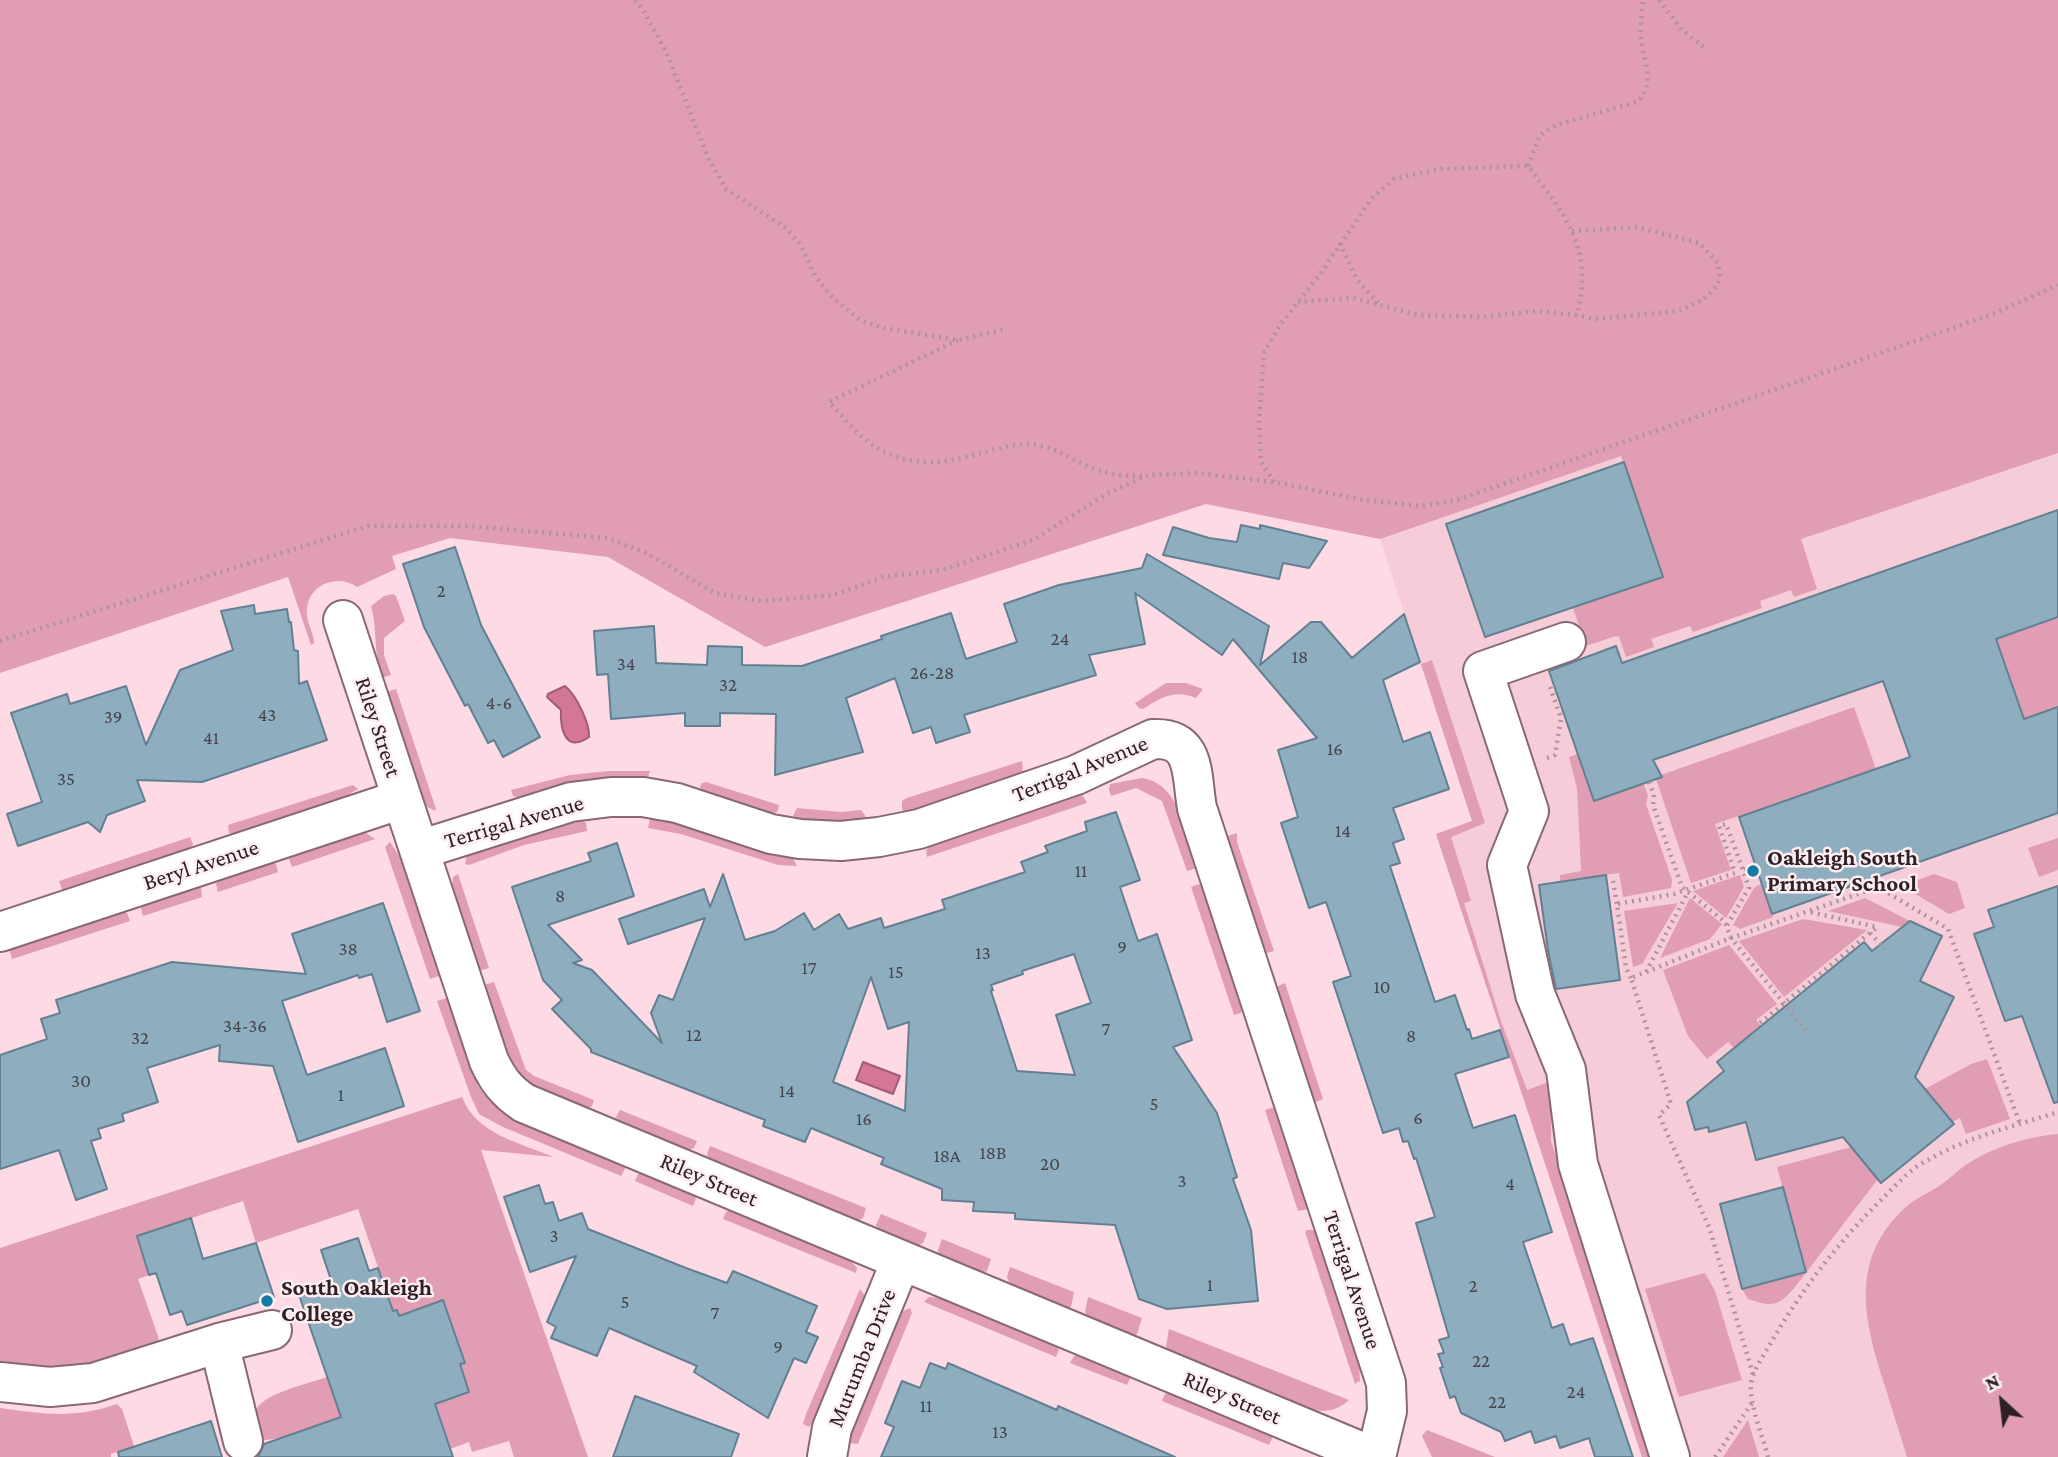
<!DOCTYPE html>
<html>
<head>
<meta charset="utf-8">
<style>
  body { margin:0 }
  #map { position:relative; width:2058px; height:1457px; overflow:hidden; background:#fedae5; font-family:"Crimson Pro",serif }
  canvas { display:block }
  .north { position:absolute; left:1967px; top:1366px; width:70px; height:70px; -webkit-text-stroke:5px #fdeef2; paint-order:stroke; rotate:333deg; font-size:19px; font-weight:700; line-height:28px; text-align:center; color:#2e2125 }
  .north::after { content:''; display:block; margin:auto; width:24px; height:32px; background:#2e2125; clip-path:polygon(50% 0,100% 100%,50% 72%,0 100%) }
</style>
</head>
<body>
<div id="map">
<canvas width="2058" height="1457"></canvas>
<div class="north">N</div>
</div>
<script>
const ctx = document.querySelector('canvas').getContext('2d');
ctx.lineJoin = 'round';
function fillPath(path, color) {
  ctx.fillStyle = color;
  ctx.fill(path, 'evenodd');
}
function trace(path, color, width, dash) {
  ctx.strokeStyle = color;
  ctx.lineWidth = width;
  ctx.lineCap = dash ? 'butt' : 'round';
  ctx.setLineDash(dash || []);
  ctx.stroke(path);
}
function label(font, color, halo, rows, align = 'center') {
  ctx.font = font + ' "Crimson Pro",serif';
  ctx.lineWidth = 5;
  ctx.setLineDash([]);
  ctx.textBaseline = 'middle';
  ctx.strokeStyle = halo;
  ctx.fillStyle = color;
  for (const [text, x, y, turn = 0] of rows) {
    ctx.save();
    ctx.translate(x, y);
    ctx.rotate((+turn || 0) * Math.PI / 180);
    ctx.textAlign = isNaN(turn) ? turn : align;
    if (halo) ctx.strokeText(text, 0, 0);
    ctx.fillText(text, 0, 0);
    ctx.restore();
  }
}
fillPath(new Path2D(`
  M2058,304V1457H1642L1436,834L1472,821L1380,539Z`), '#f7ccd9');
fillPath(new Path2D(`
  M0,0H2058V453L1801,539L1817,589L1794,597L1791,590L1760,601L1762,608L1693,632L1690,626L1651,639L1654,647L1626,657L1619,637L1616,636L1586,646L1573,608L1663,577L1621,456L1380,539L1206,504L765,647L608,557L450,538L392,556L396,569L357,587C335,572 304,587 307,616C308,626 314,633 314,643L311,645L288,577L0,673Z
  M393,594L396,596L405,621L384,638V655L391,675L382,678C373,652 378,631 371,606L384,596Z
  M2058,617V707L2023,719L1996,639Z
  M1432,660L1485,823L1451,837L1471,901L1464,903L1502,1024L1527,1090L1551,1081V1141L1654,1457H1642L1436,834L1472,821L1421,664Z
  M1166,683H1186L1203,689L1196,698C1175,689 1161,697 1143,709L1139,708L1135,703Z
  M396,689L436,809L435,811L426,806L421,797L387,697L389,691Z
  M1854,707L1876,769L1715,824L1731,870L1691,883L1656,779L1661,777V775Z
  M1578,754L1594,801L1644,784L1648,796L1646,804L1672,880L1671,888L1623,897L1619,873L1560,881V875L1581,871L1577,788L1569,757Z
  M1022,761L1023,773L907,813L902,810V801L907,798Z
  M608,771H650L648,777L643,779L520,799L513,796L511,790L570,775Z
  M1142,778C1181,784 1186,836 1197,868L1187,871L1162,801L1136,788L1111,796L1109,789L1110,784Z
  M706,782L779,805L777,812L768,814L704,792L700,787L702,783Z
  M353,785L358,789L334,803L236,835L229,833L228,825Z
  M1082,794L1087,803L927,857L926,850L935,842Z
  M797,808L841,812L861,810L866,817L863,822L835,824L796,820L793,816Z
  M654,817L680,822L792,856L797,866L778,865L681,834L648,828L650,819Z
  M582,821L586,823L587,831L524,845L469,865L465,864L467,855L502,840Z
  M361,833H366L375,839L292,867L289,859L294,853Z
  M1237,833V842L1274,951L1267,953L1262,951L1226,842L1228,836Z
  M190,837L193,844L190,850L66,891L62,889L59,881Z
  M2058,838V870L2039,877L2028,848Z
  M390,842L402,860L442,975L430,979L385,847Z
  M271,861L276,864L278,872L218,892L216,884L219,878Z
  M458,874L489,968L479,971L452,888L453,877Z
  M1934,874L1957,882L1965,908L1949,914L1902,886Z
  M1740,875L1744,887L1726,918L1693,891Z
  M1199,884L1204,889L1243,1007L1241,1013L1234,1015L1191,887Z
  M1761,884L1773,917L1740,929L1733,925L1754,888Z
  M195,886L201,888L202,897L143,916L141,908L145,903Z
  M1690,898L1722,924L1710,939L1660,958Z
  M1865,898L1910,921L1902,927L1828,911Z
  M1678,903L1642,964L1633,967L1624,911Z
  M121,911L127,913L130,921L12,959L9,948Z
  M1803,919L1867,930L1784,997L1739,941Z
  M1729,945L1777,1004L1756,1020L1761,1026L1734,1048L1728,1042L1707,1059L1688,1036L1663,970Z
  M494,982L526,1070L534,1076L594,1100L592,1106L587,1109L530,1086L513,1070L484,985Z
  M1285,983L1323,1099L1316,1102L1311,1098L1275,991L1278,986Z
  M447,998L450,1002L478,1086C488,1101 500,1112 516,1119L621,1163L625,1169L621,1176L503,1127L479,1114L471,1097L437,1001Z
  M1987,1059L2010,1119L1966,1134L1960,1118L1952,1122L1925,1089L1971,1064Z
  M462,1097C476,1134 520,1143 554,1157L481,1150L588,1457H514L509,1441L472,1452L469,1442L450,1449L438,1411L432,1405L469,1392L460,1364L465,1362L443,1301L399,1316L393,1311L358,1209L256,1243L243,1201L137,1236L149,1275L138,1279L158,1336L159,1342L156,1345L79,1370L0,1367V1248Z
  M1275,1107L1309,1209L1298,1211L1265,1110Z
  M620,1110L697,1141L694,1148L686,1151L620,1123L616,1117Z
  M2058,1134V1457H1907C1899,1431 1891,1406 1883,1380C1863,1316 1850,1258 1906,1207C1917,1197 1931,1192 1942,1184C1952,1177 1961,1167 1972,1161C1999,1145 2027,1137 2058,1134Z
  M710,1146L866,1208L863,1218L856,1222L709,1160L707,1154Z
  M1851,1147L1878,1179L1795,1287C1778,1307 1773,1307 1748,1299L1742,1289L1806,1272L1777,1167Z
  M645,1173L694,1193L696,1198L693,1206L635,1181L638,1174Z
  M732,1209L848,1258L857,1268L856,1273L723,1219L726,1212Z
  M881,1214L927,1233L923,1243L917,1246L879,1231L876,1225Z
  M1307,1230H1316L1359,1362L1360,1381L1355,1384L1305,1232Z
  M942,1239L991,1259L987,1271L982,1273L939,1256L938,1250Z
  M1010,1267L1074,1292L1071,1307L1066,1308L1010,1285L1007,1277Z
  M1705,1273L1715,1291L1742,1380L1679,1397L1645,1289Z
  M860,1289L866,1297C857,1319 822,1416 809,1427L803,1424L806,1414Z
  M929,1297L943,1298L1056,1344L1059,1350L1056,1357L924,1302Z
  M1088,1297L1142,1318L1137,1334L1132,1336L1088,1318L1085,1312Z
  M910,1308L912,1313L858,1444L851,1443L848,1436L896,1321L903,1311Z
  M1169,1329L1349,1400C1336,1412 1322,1413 1306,1408L1169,1351L1166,1346Z
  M1080,1354L1128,1374L1130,1378L1127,1385L1070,1363L1074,1356Z
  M327,1377L345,1428L314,1427L280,1438L259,1441C258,1433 253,1421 255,1413C258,1394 311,1383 327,1377Z
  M1172,1392L1274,1434L1269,1445L1162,1401L1165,1394Z
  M117,1404L122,1409L134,1446L111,1454V1457H0V1408C44,1414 74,1419 117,1404Z
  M1748,1420L1759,1457H1723Z
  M1427,1430L1495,1457H1432L1422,1436Z`), '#e09db3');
const water = new Path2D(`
  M565,686C576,695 590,723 589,737C565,754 560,728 561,710L547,697L548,694Z
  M863,1062L900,1076L893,1094L856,1080Z`);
fillPath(water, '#d37698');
trace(water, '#a25c76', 2);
const building = new Path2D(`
  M1624,462L1663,577L1485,637L1446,524Z
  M2058,510V617L1996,639L2024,719L2058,707V813L1772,914L1739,817L1910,757L1883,681L1653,760L1662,777L1594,801L1549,671L1616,646L1622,663Z
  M1241,525L1260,529V525L1327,541L1309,568L1283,563L1279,579L1163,555L1173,527L1209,538L1237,542Z
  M455,547L481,625L540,737L503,757L494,740L488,743L468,704L465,706L424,627L403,564Z
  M1147,554L1269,626L1260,665L1311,622H1321L1352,658L1404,614L1420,662L1383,680L1403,742L1430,732L1449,789L1393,808L1404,839L1393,843L1400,863L1390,866L1435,1002L1455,995L1467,1030L1469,1029L1472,1039L1500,1030L1509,1057L1455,1074L1473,1128L1515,1115L1552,1232L1523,1242L1552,1328L1563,1324L1570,1345L1593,1338L1633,1457H1595L1589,1438L1560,1448L1556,1436L1535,1443L1531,1431L1505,1441L1501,1432L1461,1413L1455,1396L1450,1398L1440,1368L1443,1367L1438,1354L1444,1353L1439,1340L1449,1337L1416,1223L1435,1217L1416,1158L1414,1159L1408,1141L1403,1142L1399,1128L1383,1133L1333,982L1351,976L1326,902L1309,908L1281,823L1298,817L1278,750L1317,738L1233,639L1222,655L1135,593L1145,644L1089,655L1096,675L964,715L970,732L936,743L931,727L913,733L895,678L846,698L863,752L775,775L776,714L720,713V726H685V713L611,719L608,674L597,675L594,631L654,626L656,663L707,665L708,646L742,647V665L802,666L882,639L881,636L951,613L966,659L1017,642L1004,604L1059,585L1142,568Z
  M254,605L255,614L287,609L289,622H291L294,650L298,651L299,684L307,681L327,740L202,782L137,780L145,801L107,815L100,832L88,822L18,846L7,814L42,802L11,713L67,694L70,704L126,686L146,745L180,670L233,650L221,611Z
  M1116,812L1140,880L1120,887L1138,941L1157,934L1192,1040L1173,1047L1217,1113L1237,1177L1233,1179L1251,1230L1258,1301L1167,1309L1139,1299L1115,1225L1015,1219V1213L973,1211L974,1202L942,1200V1189L881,1164L884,1158L811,1128L805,1142L763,1126L765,1120L591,1052V1049L552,1009L562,1000L543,980L512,887L591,861L588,853L617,843L634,896L548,925L582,960L573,963L592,970L662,1043L651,1013L659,995L673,1000L705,918L628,944L619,919L704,889L710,907L723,874L745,940L775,931L804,913L814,930L839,914L848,929L881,918L884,928L945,909L942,900L1025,872L1021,862L1048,852L1045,846L1087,831L1085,822ZM1074,954L1091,1003L1056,1015L1075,1075L1017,1071L991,991L993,990L991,985L1023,974L1022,971ZM871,977L888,1029L909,1022L905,1111L833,1082Z
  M1606,875L1620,980L1556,989L1548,950L1539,885Z
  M2058,886V1102L2054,1103L2022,1016L2005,1021L1974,934L1994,927L1988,910Z
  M383,903L420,1011L387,1022L372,974L359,978L358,975L282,1001L307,1075L385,1048L404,1106L298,1142L273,1066L219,1061L220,1045L147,1068L158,1102L122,1114L124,1121L98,1129L101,1138L91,1141L107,1189L76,1200L59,1150L0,1169V1055L47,1039L41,1019L60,1013L56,1000L172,962L306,974L292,934Z
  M1910,921L1942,936L1920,981L1954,997L1915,1077L1954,1124L1881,1183L1843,1137L1756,1160L1746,1122L1709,1132L1708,1127L1695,1130L1687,1102L1724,1071L1717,1062L1864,942L1872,951Z
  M539,1185L545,1204L553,1202L559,1221L582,1213L588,1229L686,1268L727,1283L733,1271L817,1306L806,1332L818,1337L806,1363L794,1358L768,1418L694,1372L697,1366L609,1328L597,1356L551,1338L556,1327L547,1322L576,1256L530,1272L504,1197Z
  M1783,1187L1806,1272L1742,1289L1720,1204Z
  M191,1218L203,1259L256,1243L274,1297L187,1325L182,1311L170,1315L156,1273L149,1275L137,1236Z
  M358,1238L369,1271L378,1268L393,1311L397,1310L399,1316L443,1300L465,1363L460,1364L469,1392L435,1404L453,1457H258L264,1444L341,1417L298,1292L331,1280L321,1250Z
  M930,1363L946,1369L948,1363L1057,1410L1058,1406L1175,1457H881L894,1427L885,1423L902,1381L920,1388Z
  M635,1396L739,1434L731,1457H613Z
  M211,1421L222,1457H119L118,1452Z`);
fillPath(building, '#8eadbf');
trace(building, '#628091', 2);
const minor = new Path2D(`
  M343,620L489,1061C498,1080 506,1091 524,1103L1374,1457
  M1566,642L1483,671L1529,811L1507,865L1535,994L1566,1070L1578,1164L1670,1457
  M419,850L571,802L611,797H643L677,803L771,834L800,839L841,841L879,837L919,829L1076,775L1153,739C1197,737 1191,775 1197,808L1386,1383L1387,1411L1376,1457
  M0,932L402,799
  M219,1343L243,1441
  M0,1382L50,1387L93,1383L219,1343L272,1330
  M827,1457L832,1428L901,1261`);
trace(minor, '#886873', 42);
trace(new Path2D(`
  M635,0L644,11L667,54L709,160L726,189L786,228L800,244L815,276L833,298L860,320L883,328L958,340L1006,329
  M1659,0L1682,30L1705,48
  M1528,166L1540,135L1556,125L1637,102C1656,86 1644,61 1641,39C1640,27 1642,13 1643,0
  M1572,231L1637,227L1699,243L1718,263L1720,277L1717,286L1704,299L1679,311L1595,319L1577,315
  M1340,243L1357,280L1379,304
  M958,340L829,402C841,414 853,430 866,440C898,466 937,466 974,455C993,450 1017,442 1037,445C1058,448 1073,461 1092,468C1109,475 1126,476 1144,476
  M1274,482L1261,462L1259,422L1264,353L1280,325L1318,277L1372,198L1394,179L1415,174L1441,169L1528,166C1566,216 1594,249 1577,315L1536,311L1483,317L1418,315L1353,298L1298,302
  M0,641L368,526H469L607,538L646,553L715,593L761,601L834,595L883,577L942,570L1033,540L1108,493L1148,475L1197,473L1275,482L1363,500L1422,506L1457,500L1993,314L2058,285
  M1547,758L1555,755L1561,718L1549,684
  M1649,782L1654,795L1653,805L1682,887L1725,922L1731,938L1809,1034
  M1613,881L1617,904
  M1727,925L1749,888L1743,870L1755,866
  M1870,933L1885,949
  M1646,972L1688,892
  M1631,978L1626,968L1617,904L1674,894L1735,873L1719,826L1726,824L1743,870
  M1760,1023L1877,927L1810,912
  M1753,1374L1709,1227L1659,1115L1671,1104L1631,978L1731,938L1878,887L1948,929L2020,1124
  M1715,1457L1752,1403
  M1768,1457C1763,1437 1749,1404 1751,1384C1753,1370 1762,1358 1769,1346C1800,1292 1839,1241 1883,1198C1897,1184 1910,1169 1928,1160C1967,1137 2015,1126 2058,1112`), '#ae939b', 4.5, [2, 5]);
trace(minor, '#fff', 38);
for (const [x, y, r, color] of [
  [1753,871,7,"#137ba6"],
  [267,1301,7,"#137ba6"]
]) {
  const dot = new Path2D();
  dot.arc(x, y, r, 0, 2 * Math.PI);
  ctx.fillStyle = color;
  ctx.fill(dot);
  trace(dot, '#fdeef2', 2.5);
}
label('19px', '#46444c', null, [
  ["2",441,591],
  ["24",1060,639],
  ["18",1300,657],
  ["34",626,664],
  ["26-28",932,673],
  ["32",728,685],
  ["4-6",499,703],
  ["43",267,715],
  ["39",113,717],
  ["41",211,738],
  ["16",1335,749],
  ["35",66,779],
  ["14",1343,831],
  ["11",1081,871],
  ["8",560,896],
  ["9",1122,947],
  ["38",348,949],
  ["13",983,953],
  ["17",809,968],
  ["15",896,972],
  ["10",1382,987],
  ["34-36",245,1026],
  ["7",1106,1029],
  ["12",694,1035],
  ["8",1411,1036],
  ["32",140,1038],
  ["30",81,1081],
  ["14",787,1091],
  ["1",341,1095],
  ["5",1154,1104],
  ["6",1418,1118],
  ["16",864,1119],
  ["18B",993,1153],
  ["18A",947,1156],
  ["20",1050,1164],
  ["3",1182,1181],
  ["4",1510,1184],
  ["3",554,1236],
  ["1",1210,1285],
  ["2",1473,1286],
  ["5",625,1302],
  ["7",715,1313],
  ["9",778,1347],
  ["22",1481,1361],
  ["24",1576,1392],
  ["22",1497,1402],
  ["11",926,1406],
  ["13",1000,1432]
]);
label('23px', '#2e2125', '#fdeef2', [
  ["Riley Street",378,727,72],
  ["Terrigal Avenue",1080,769,-22],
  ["Terrigal Avenue",514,822,-16],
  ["Beryl Avenue",201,865,-18],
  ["Riley Street",709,1180,23],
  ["Terrigal Avenue",1352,1280,72],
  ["Murumba Drive",862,1358,-68],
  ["Riley Street",1232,1398,23]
]);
label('bold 23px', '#2e2125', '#fdeef2', [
  ["Oakleigh South",1767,858],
  ["Primary School",1767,884],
  ["South Oakleigh",281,1288],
  ["College",281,1314]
], 'left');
</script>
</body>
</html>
